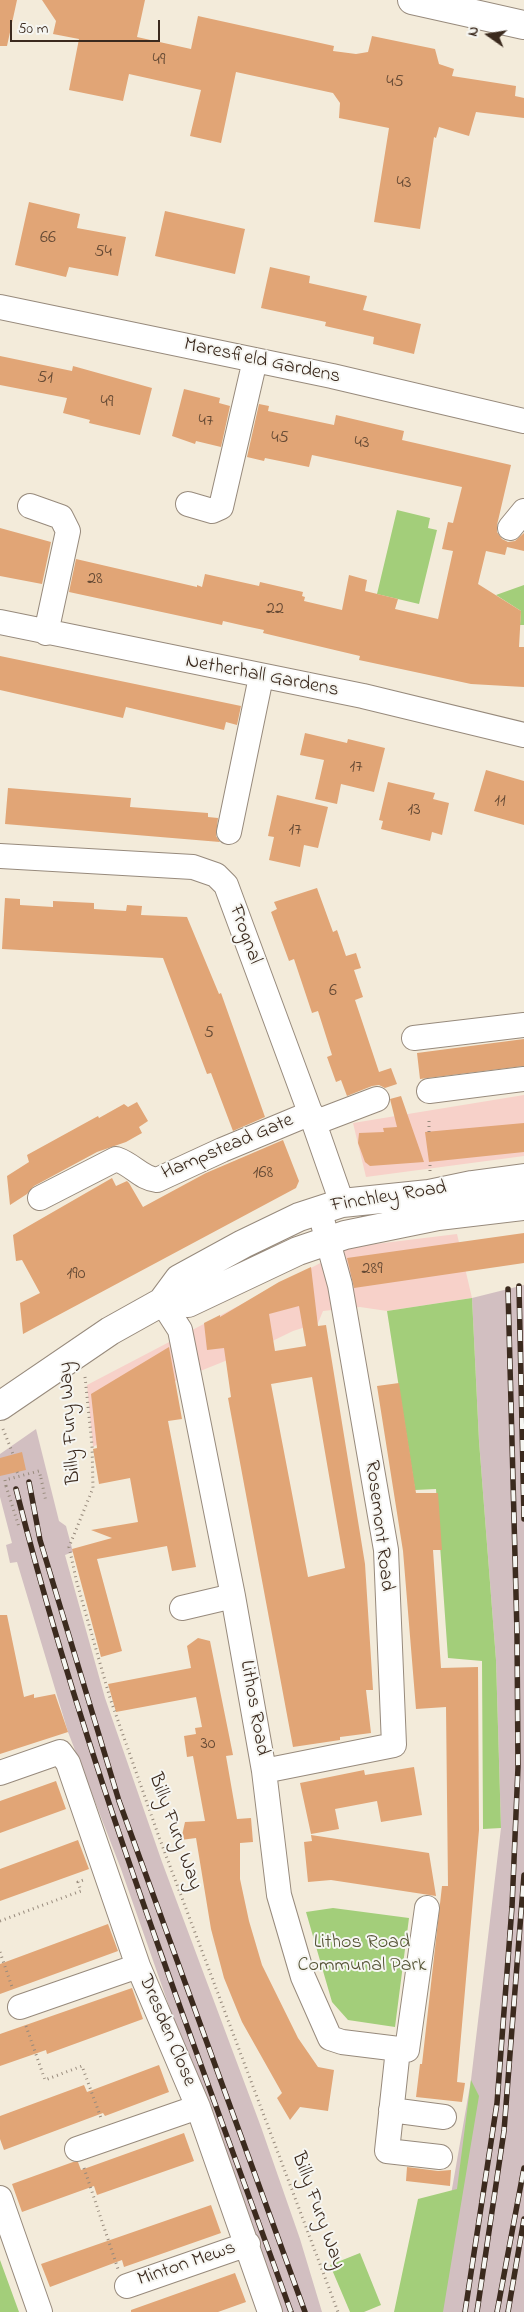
<!DOCTYPE html>
<html>
<head>
<meta charset="utf-8">
<style>
  body { margin:0 }
  #map { position:relative; width:524px; height:2312px; overflow:hidden; background:#f3ebda; font-family:"Indie Flower",sans-serif }
  canvas { display:block }
  .north { position:absolute; left:464px; top:10px; width:50px; height:50px; -webkit-text-stroke:4px #f6f6f2; paint-order:stroke; rotate:283deg; font-size:14px; font-weight:700; line-height:20px; text-align:center; color:#3b2a1e }
  .north::after { content:''; display:block; margin:auto; width:18px; height:22px; background:#3b2a1e; clip-path:polygon(50% 0,100% 100%,50% 72%,0 100%) }
  .scale { position:absolute; left:10px; top:20px; width:150px; height:22px; box-sizing:border-box; border:2px solid #3b2a1e; border-top:0; padding-left:6px; font-size:15px; line-height:18px; white-space:nowrap; color:#3b2a1e; -webkit-text-stroke:4px #f6f6f2; paint-order:stroke }
</style>
</head>
<body>
<div id="map">
<canvas width="524" height="2312"></canvas>
<div class="north">N</div>
<div class="scale">50 m</div>
</div>
<script>
const ctx = document.querySelector('canvas').getContext('2d');
ctx.lineJoin = 'round';
function fillPath(path, color) {
  ctx.fillStyle = color;
  ctx.fill(path, 'evenodd');
}
function trace(path, color, width, dash) {
  ctx.strokeStyle = color;
  ctx.lineWidth = width;
  ctx.lineCap = dash ? 'butt' : 'round';
  ctx.setLineDash(dash || []);
  ctx.stroke(path);
}
function label(font, color, halo, rows, align = 'center') {
  ctx.font = font + ' "Indie Flower",sans-serif';
  ctx.lineWidth = 4;
  ctx.setLineDash([]);
  ctx.textBaseline = 'middle';
  ctx.strokeStyle = halo;
  ctx.fillStyle = color;
  for (const [text, x, y, turn = 0] of rows) {
    ctx.save();
    ctx.translate(x, y);
    ctx.rotate((+turn || 0) * Math.PI / 180);
    ctx.textAlign = isNaN(turn) ? turn : align;
    if (halo) ctx.strokeText(text, 0, 0);
    ctx.fillText(text, 0, 0);
    ctx.restore();
  }
}
fillPath(new Path2D(`
  M524,1095V1156L366,1177L353,1123Z
  M457,1234L472,1298L387,1311L360,1307L323,1311L318,1323L293,1331L260,1347L153,1390L154,1411L93,1447L87,1385L351,1247Z`), '#f7d1c9');
fillPath(new Path2D(`
  M524,1285V2312H427L437,2275L471,2080L501,1828L496,1660L479,1441L472,1298Z
  M36,1429L59,1521L66,1526L73,1552L65,1555L105,1698L162,1862L261,2127L300,2239L322,2312H276L121,1869L68,1732L17,1562L10,1563L6,1545L12,1543L0,1497V1454Z`), '#d2bfc1');
fillPath(new Path2D(`
  M397,510L430,518L428,528L437,530L419,604L377,594Z
  M524,585V625H520L521,611L496,595Z
  M472,1298L479,1441L496,1660L501,1828L483,1829L482,1661L448,1658L436,1489L415,1490L387,1311Z
  M333,1908L409,1918L395,2027L348,2020L332,2002L306,1912Z
  M471,2080L479,2096L443,2312H394L418,2199L457,2189Z
  M360,2253L381,2305L364,2312H350L330,2265Z
  M0,2260L19,2312H0Z`), '#a3ce7a');
fillPath(new Path2D(`
  M0,0H17L7,46H0Z
  M42,0H145L137,37L191,49L198,16L334,46L333,51L356,54L368,52L372,36L435,49L439,64L454,69L452,76L516,86L515,96L524,98V118L476,112L469,136L439,127L436,138L434,137L420,229L374,222L389,128L339,118L340,103L333,93L236,72L221,143L190,136L201,90L129,74L123,101L69,90L79,39L53,34L56,21Z
  M29,202L80,214L77,228L126,237L118,276L69,267L66,277L15,265Z
  M165,211L245,229L235,274L155,256Z
  M270,267L310,276L309,283L367,296L363,310L421,324L414,354L373,344L374,337L325,326L326,322L261,308Z
  M0,356L72,371L73,366L152,388L140,435L89,423L90,420L63,413L67,398L0,385Z
  M184,389L220,398L219,403L230,406L221,447L196,441L195,444L172,436Z
  M259,404L269,406L268,411L334,425L336,415L404,431L402,440L511,465L497,525V532L502,539L508,542L515,541L524,533V551L507,547L505,555L486,551L478,584L521,611L519,647H524V687L471,684L359,660L360,656L263,633L264,630L245,626L223,621L222,625L69,592L76,559L197,587V585L202,587L205,574L259,586L260,582L303,592L302,596L305,597L304,601L342,610L349,575L367,580L365,591L398,599L395,609L438,619L453,551L442,549L448,522L453,523L462,487L312,455L309,467L265,458L264,461L247,457Z
  M0,528L51,542L42,584L0,576Z
  M0,656L241,706L237,725L226,722L224,730L126,707L123,718L0,690Z
  M305,733L347,743L348,739L385,748L374,792L341,784L337,804L315,799L324,760L300,755Z
  M486,770L524,781V825L474,811Z
  M388,782L435,793L433,799L449,803L442,835L432,832L430,841L381,829L383,821L379,820Z
  M8,788L131,798L130,807L208,813V817L218,818L216,836L220,842L5,824Z
  M277,795L328,807L318,848L304,845L300,867L269,860L274,837L268,836Z
  M317,888L333,932L337,930L346,956L356,953L361,968L354,970L363,997L355,1000L379,1072L391,1068L397,1084L385,1088L379,1085L372,1086L347,1096L341,1080L336,1082L327,1057L332,1055L318,1011L312,1013L294,959L289,961L271,912L277,909L274,902Z
  M5,898L20,899V905L53,907V901L94,903V909L126,911L127,905L142,906L141,915L187,917L219,994L221,993L265,1117L233,1131L211,1073L207,1074L163,958L2,949Z
  M524,1039V1066L420,1079L417,1053Z
  M401,1096L424,1162L370,1166L365,1162L358,1143L359,1133L384,1132L383,1128L397,1127L390,1099Z
  M137,1102L148,1121L139,1127L142,1133L126,1142L97,1152L34,1186L27,1194L10,1205L7,1176L29,1162L27,1155L98,1116L99,1118L124,1104L128,1107Z
  M524,1123V1152L429,1162L425,1132Z
  M283,1140L299,1181L296,1188L23,1334L20,1303L40,1293L22,1260L16,1261L13,1235L112,1178L116,1186L127,1181L129,1183L143,1207L206,1173Z
  M524,1233V1263L354,1288L347,1258Z
  M311,1267L318,1326L326,1325L365,1564L373,1690H366L371,1733L340,1737V1740L293,1747L228,1398L231,1397L224,1348L207,1350L204,1323L220,1315V1317L279,1282ZM299,1306L306,1346L275,1351L269,1314ZM312,1377L345,1568L308,1577L271,1384Z
  M169,1347L182,1419L168,1421L196,1567L172,1571L167,1546L97,1559L122,1651L101,1657L72,1549L112,1538L91,1530L138,1522L130,1478L99,1484L93,1449L97,1448L91,1394Z
  M399,1383L416,1493H438L442,1550H433L441,1668L478,1667L479,1830L457,2082L465,2083L462,2102L416,2097L420,2064H422L442,1886H448L446,1707L416,1709L403,1551L377,1386Z
  M22,1452L26,1470L0,1476V1458Z
  M0,1615H7L24,1697L34,1694V1698L55,1694L68,1732L0,1754Z
  M198,1638L210,1641L233,1755L226,1756L237,1819L251,1818L253,1842L240,1843V1879L249,1921L262,1965L298,2038L318,2067L334,2070L328,2111L300,2107L290,2120L277,2098L282,2093L242,2022L224,1978L211,1929L196,1838L181,1840L185,1822L205,1821L193,1756L187,1757L184,1736L196,1734L195,1728L202,1727L196,1697L116,1712L108,1684L191,1668L187,1646Z
  M414,1767L422,1815L381,1822L377,1801L335,1809L339,1829L311,1834L300,1783L364,1770L365,1775Z
  M56,1781L66,1809L0,1833V1801Z
  M311,1835L429,1853L436,1896L331,1880L308,1882L304,1842L312,1841Z
  M78,1840L89,1869L0,1901V1869Z
  M108,1924L118,1951L0,1994V1964Z
  M132,1988L143,2019L47,2054L46,2050L0,2066V2034Z
  M159,2065L169,2092L105,2116L103,2113L4,2150L0,2139V2116L84,2085L87,2092Z
  M184,2133L194,2161L97,2195L94,2186L22,2212L12,2184L73,2162H78L81,2170Z
  M407,2167L438,2171L451,2170L450,2186L406,2181Z
  M211,2205L221,2233L124,2267L122,2260L50,2287L41,2264Z
  M235,2273L246,2302L218,2312H131V2310Z`), '#e1a576');
const minor = new Path2D(`
  M0,307L332,376L524,421
  M188,504L212,511L221,507L255,360
  M30,506L61,517L68,531L46,633
  M510,528L524,511
  M0,622L363,696L524,735
  M229,832L261,677
  M0,856L193,867L216,875L226,885L314,1123L342,1203
  M414,1038L524,1025
  M429,1091L524,1079
  M314,1123L377,1099
  M40,1198L116,1159C134,1165 140,1178 157,1180L222,1150L311,1113
  M162,1302L180,1330L233,1596L264,1771L279,1895L303,1977L330,2038L342,2042L407,2050L427,1908
  M182,1608L233,1596
  M264,1771L394,1745L386,1550L340,1285L319,1209
  M0,1773L60,1752L68,1763L138,1966L198,2107L270,2312
  M20,2007L138,1966
  M398,2049L387,2151L440,2157
  M391,2110L444,2117
  M77,2149L198,2107
  M0,2198L40,2312
  M127,2286L248,2244`);
const major = new Path2D(`
  M412,0L524,25`);
const highway = new Path2D(`
  M162,1302L188,1303L298,1251L345,1235L438,1216L524,1206
  M0,1406L110,1331L162,1302L179,1279L243,1244L299,1217L342,1203L429,1194L472,1185L524,1178`);
trace(minor, '#978a7c', 26);
trace(major, '#978a7c', 30);
trace(highway, '#978a7c', 30);
trace(new Path2D(`
  M429,1132V1117
  M430,1171V1162
  M85,1377L92,1445L93,1488L69,1547L77,1583L110,1698L159,1837L338,2312
  M3,1429L13,1454
  M17,1472L19,1476
  M41,1478L46,1502
  M6,1486L19,1527
  M0,1921L81,1891L78,1882L86,1879
  M0,1952L12,1987
  M26,2026L45,2080L82,2066L101,2118
  M84,2168L118,2269`), '#978a7c', 3, [1, 4]);
trace(minor, '#fff', 24);
trace(major, '#fff', 28);
trace(highway, '#fff', 28);
const rail = new Path2D(`
  M519,1286L524,1519
  M29,1482L40,1540L119,1801L305,2312
  M16,1489C87,1770 193,2040 291,2312
  M465,2312L497,2103L512,1907L518,1767L517,1633L508,1289
  M477,2312L504,2131L524,1875
  M497,2312L524,2168
  M508,2312L524,2219`);
trace(rail, '#3b2a1e', 5.5);
trace(rail, '#f6f6f2', 4, [11]);
trace(new Path2D(`
  M6,1486L5,1480L39,1471L41,1478`), '#978a7c', 3, [1, 4]);
label('18px', '#644934', null, [
  ["49",159,61],
  ["45",395,83],
  ["43",404,184],
  ["66",48,239],
  ["54",103,253],
  ["51",45,379],
  ["49",107,403],
  ["47",206,422],
  ["45",280,439],
  ["43",362,444],
  ["28",95,580],
  ["22",275,610],
  ["17",356,768],
  ["11",500,802],
  ["13",414,811],
  ["17",295,831],
  ["6",333,992],
  ["5",209,1034],
  ["168",263,1174],
  ["289",372,1270],
  ["190",76,1275],
  ["30",208,1745]
]);
label('20px', '#3b2a1e', '#f6f6f2', [
  ["Maresfield Gardens",262,362,12],
  ["Netherhall Gardens",262,677,11],
  ["Frognal",244,935,70],
  ["Hampstead Gate",228,1148,-23],
  ["Finchley Road",389,1198,-9],
  ["Billy Fury Way",71,1423,-94],
  ["Rosemont Road",378,1526,83],
  ["Lithos Road",253,1708,80],
  ["Billy Fury Way",174,1832,70],
  ["Dresden Close",166,2031,67],
  ["Billy Fury Way",317,2211,70],
  ["Minton Mews",187,2265,-19]
]);
label('20px', '#555335', '#f6f6f2', [
  ["Lithos Road",362,1944],
  ["Communal Park",362,1967]
]);
</script>
</body>
</html>
